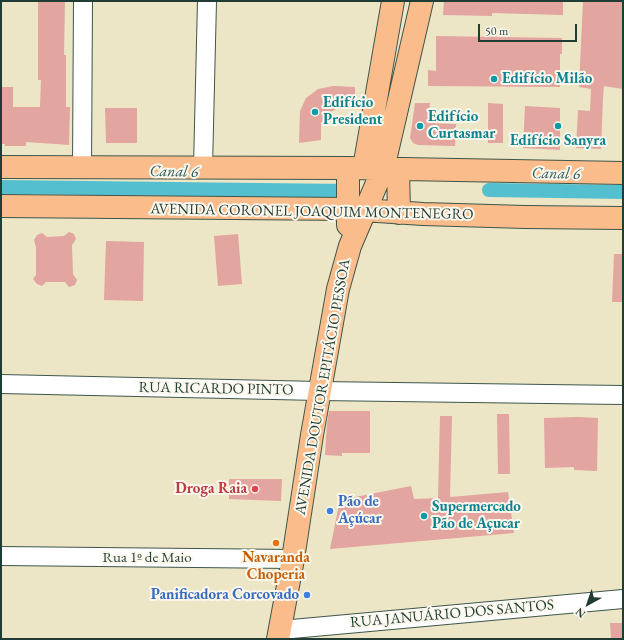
<!DOCTYPE html>
<html>
<head>
<meta charset="utf-8">
<style>
  body { margin:0 }
  #map { position:relative; width:624px; height:640px; overflow:hidden; background:#ece5c6; font-family:"EB Garamond",serif }
  canvas { display:block }
  .frame { position:absolute; inset:0; border:2px solid #1f3d34; pointer-events:none }
  .north { position:absolute; left:568px; top:584px; width:40px; height:40px; -webkit-text-stroke:3px #fbf7ec; paint-order:stroke; rotate:220deg; font-size:11px; font-weight:700; line-height:16px; text-align:center; color:#1f3d34 }
  .north::after { content:''; display:block; margin:auto; width:14px; height:18px; background:#1f3d34; clip-path:polygon(50% 0,100% 100%,50% 72%,0 100%) }
  .scale { position:absolute; left:478px; top:24px; width:99px; height:18px; box-sizing:border-box; border:2px solid #1f3d34; border-top:0; padding-left:5px; font-size:12px; line-height:14px; white-space:nowrap; color:#1f3d34; -webkit-text-stroke:3px #fbf7ec; paint-order:stroke }
</style>
</head>
<body>
<div id="map">
<canvas width="624" height="640"></canvas>
<div class="frame"></div>
<div class="north">N</div>
<div class="scale">50 m</div>
</div>
<script>
const ctx = document.querySelector('canvas').getContext('2d');
ctx.lineJoin = 'round';
function trace(path, color, width, dash) {
  ctx.strokeStyle = color;
  ctx.lineWidth = width;
  ctx.lineCap = dash ? 'butt' : 'round';
  ctx.setLineDash(dash || []);
  ctx.stroke(path);
}
function fillPath(path, color) {
  ctx.fillStyle = color;
  ctx.fill(path, 'evenodd');
}
function label(font, color, halo, rows, align = 'center') {
  ctx.font = font + ' "EB Garamond",serif';
  ctx.lineWidth = 4;
  ctx.setLineDash([]);
  ctx.textBaseline = 'middle';
  ctx.strokeStyle = halo;
  ctx.fillStyle = color;
  for (const [text, x, y, turn = 0] of rows) {
    ctx.save();
    ctx.translate(x, y);
    ctx.rotate((+turn || 0) * Math.PI / 180);
    ctx.textAlign = isNaN(turn) ? turn : align;
    if (halo) ctx.strokeText(text, 0, 0);
    ctx.fillText(text, 0, 0);
    ctx.restore();
  }
}
trace(new Path2D(`
  M1,187L347,191
  M489,190L623,192`), '#54c0cf', 14);
fillPath(new Path2D(`
  M38,1H65L64,55H66V107H70L69,145L26,142V146H5V144H1V87H13V107H40L41,80H38Z
  M444,1H563V15L492,13V16L443,15Z
  M583,1H623V89L604,86L603,98L601,149L576,148L578,110L590,111L591,89L579,87Z
  M436,36L562,38V54H560V87L428,86V70L436,71Z
  M333,86L355,87V107L338,108L327,114L321,124V140L299,143L300,111L306,98L318,89Z
  M415,103H430L428,123L456,124L455,146L418,145L413,143L410,138Z
  M488,103L503,104V143H488Z
  M525,106L560,108V150L523,148Z
  M105,108H137V143H106Z
  M69,232L74,234L76,239L72,245L73,274L77,280L75,285L69,287L65,282H46L42,286L37,284L33,279L36,275V247L34,240L37,235L42,233L47,237L64,236Z
  M238,234L242,284L218,286L214,236Z
  M106,241L144,242L143,301L104,300Z
  M614,254H623V302H612Z
  M329,411H370V453H342V456L325,455L327,424Z
  M497,414H509L510,474H498Z
  M440,416H452L450,497L508,492L514,533L330,549L340,500L411,486L414,499L438,498Z
  M578,417L598,418L597,471L574,470V467L545,468L544,418Z
  M229,479H282L281,501L229,499Z
  M610,623H623V639H611Z`), '#e2a59f');
const minor = new Path2D(`
  M82,167L83,1
  M203,167L207,1
  M1,384L319,391L623,395
  M1,556L293,559
  M281,630L623,599`);
const major = new Path2D(`
  M1,167L348,168L623,173
  M364,168L393,1
  M398,169L399,213
  M1,206L347,209L423,214L525,217L623,218
  M348,225V168
  M278,639L293,559L312,435L338,289L350,246L383,169L422,1`);
trace(minor, '#3e564a', 20);
trace(major, '#3e564a', 24);
trace(minor, '#fff', 18);
trace(major, '#f9bc8a', 22);
for (const [x, y, r, color] of [
  [494,79,4,"#0f9aa8"],
  [315,112,4,"#0f9aa8"],
  [420,126,4,"#0f9aa8"],
  [558,126,4,"#0f9aa8"],
  [255,489,4,"#e0444e"],
  [330,511,4,"#3f7fe0"],
  [424,516,4,"#0f9aa8"],
  [276,543,4,"#e8710a"],
  [307,595,4,"#3f7fe0"]
]) {
  const dot = new Path2D();
  dot.arc(x, y, r, 0, 2 * Math.PI);
  ctx.fillStyle = color;
  ctx.fill(dot);
  trace(dot, '#fbf7ec', 1.5);
}
label('bold 15px', '#0d838f', '#fbf7ec', [
  ["Edifício Milão",502,79],
  ["Edifício",323,103],
  ["President",323,120],
  ["Edifício",428,117],
  ["Curtasmar",428,134],
  ["Edifício Sanyra",558,141,"center"],
  ["Supermercado",432,507],
  ["Pão de Açucar",432,524]
], 'left');
label('15px', '#1f3d34', '#fbf7ec', [
  ["AVENIDA CORONEL JOAQUIM MONTENEGRO",312,212,1],
  ["AVENIDA DOUTOR EPITÁCIO PESSOA",323,387,-80],
  ["RUA RICARDO PINTO",216,389,1],
  ["Rua 1º de Maio",147,558],
  ["RUA JANUÁRIO DOS SANTOS",452,614,-5]
]);
label('bold 15px', '#be3a42', '#fbf7ec', [
  ["Droga Raia",247,489]
], 'right');
label('bold 15px', '#366cbe', '#fbf7ec', [
  ["Pão de",338,502],
  ["Açúcar",338,519],
  ["Panificadora Corcovado",299,595,"right"]
], 'left');
label('bold 15px', '#c56008', '#fbf7ec', [
  ["Navaranda",276,558],
  ["Choperia",276,575]
]);
label('italic 16px', '#2c5e5b', '#fbf7ec', [
  ["Canal 6",174,172,1],
  ["Canal 6",556,174,1]
]);
</script>
</body>
</html>
